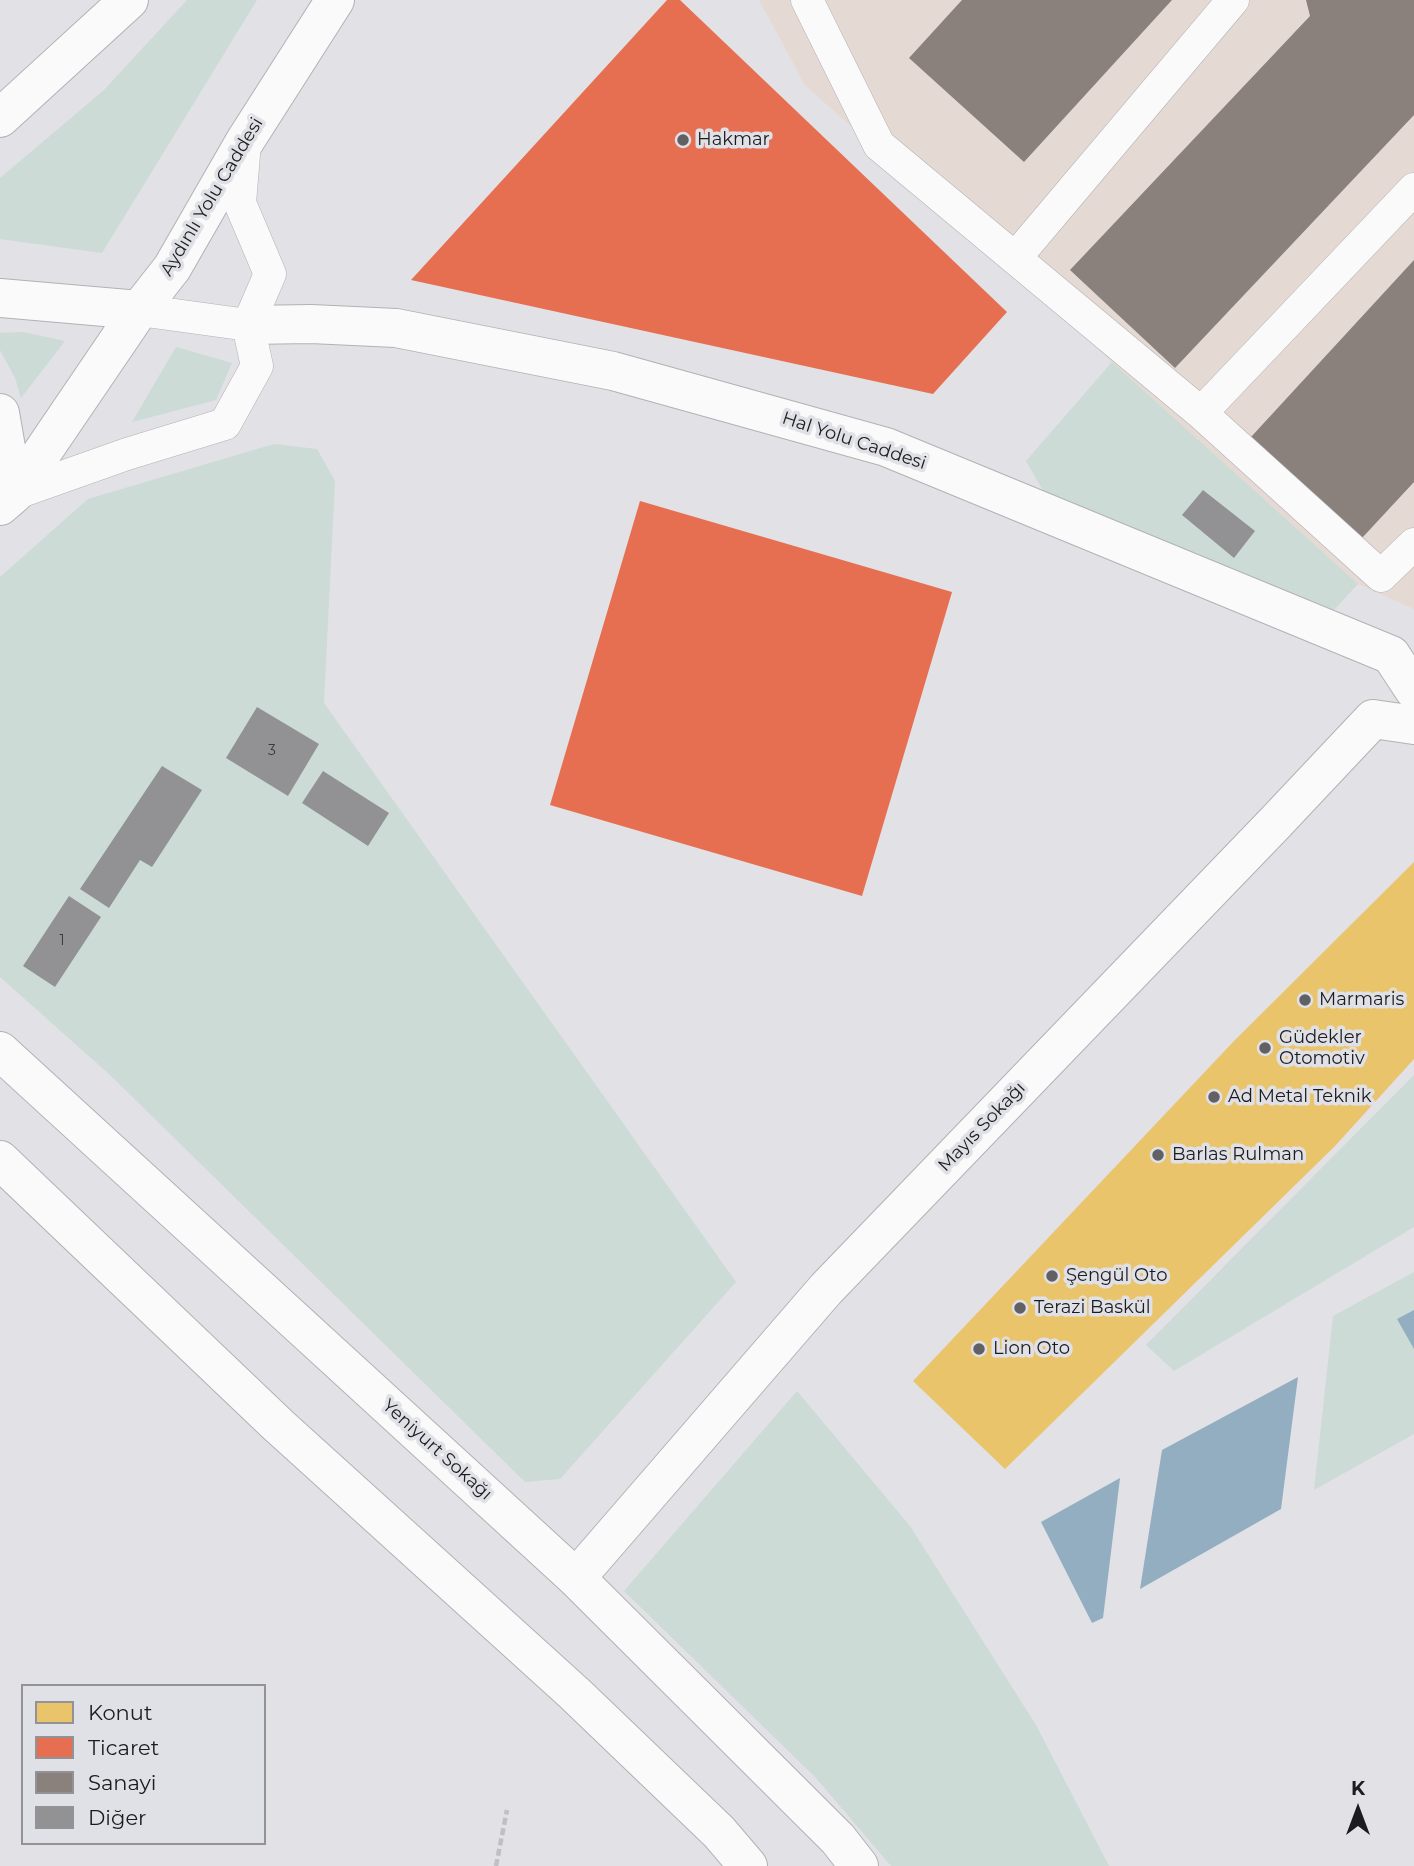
<!DOCTYPE html>
<html>
<head>
<meta charset="utf-8">
<style>
  body { margin:0 }
  #map { position:relative; width:1414px; height:1866px; overflow:hidden; background:#e1e1e6; font-family:Montserrat,sans-serif }
  canvas { display:block }
  .legend { position:absolute; left:21px; top:1684px; width:245px; height:161px; box-sizing:border-box; background:#e0e0e7; border:2px solid #929297; margin:0; padding:9px 12px; list-style:none; font-size:21px; color:#1c1c1f }
  .legend li { display:flex; align-items:center; gap:14px; height:35px }
  .legend b { width:35px; border:2px solid #929297 }
  .north { position:absolute; left:1323px; top:1775px; width:70px; height:70px; -webkit-text-stroke:5px #e0e0e7; paint-order:stroke; rotate:0deg; font-size:19px; font-weight:700; line-height:28px; text-align:center; color:#1c1c1f }
  .north::after { content:''; display:block; margin:auto; width:24px; height:32px; background:#1c1c1f; clip-path:polygon(50% 0,100% 100%,50% 72%,0 100%) }
</style>
</head>
<body>
<div id="map">
<canvas width="1414" height="1866"></canvas>
<ul class="legend">
<li><b style="height:19px;background:#e9c46a"></b>Konut</li>
<li><b style="height:19px;background:#e76f51"></b>Ticaret</li>
<li><b style="height:19px;background:#8a817c"></b>Sanayi</li>
<li><b style="height:19px;background:#929295"></b>Diğer</li>
</ul>
<div class="north">K</div>
</div>
<script>
const ctx = document.querySelector('canvas').getContext('2d');
ctx.lineJoin = 'round';
function fillPath(path, color) {
  ctx.fillStyle = color;
  ctx.fill(path, 'evenodd');
}
function trace(path, color, width, dash) {
  ctx.strokeStyle = color;
  ctx.lineWidth = width;
  ctx.lineCap = dash ? 'butt' : 'round';
  ctx.setLineDash(dash || []);
  ctx.stroke(path);
}
function label(font, color, halo, rows, align = 'center') {
  ctx.font = font + ' Montserrat,sans-serif';
  ctx.lineWidth = 7;
  ctx.setLineDash([]);
  ctx.textBaseline = 'middle';
  ctx.strokeStyle = halo;
  ctx.fillStyle = color;
  for (const [text, x, y, turn = 0] of rows) {
    ctx.save();
    ctx.translate(x, y);
    ctx.rotate((+turn || 0) * Math.PI / 180);
    ctx.textAlign = isNaN(turn) ? turn : align;
    if (halo) ctx.strokeText(text, 0, 0);
    ctx.fillText(text, 0, 0);
    ctx.restore();
  }
}
fillPath(new Path2D(`
  M759,0H1414V609L1358,584L805,85Z`), '#e5d9d4');
fillPath(new Path2D(`
  M187,0H257L102,253L0,239V178L104,90Z
  M23,332L65,341L21,398L15,378L0,350V333Z
  M176,347L232,363L216,400L132,422Z
  M1112,362L1358,584L1334,610L1046,496L1026,461Z
  M274,444L317,449L335,481L324,703L736,1282L560,1479L525,1482L109,1074L0,977V577L88,499Z
  M1414,1075V1227L1174,1371L1146,1345Z
  M1414,1272V1434L1314,1490L1333,1316Z
  M797,1391L910,1526L1036,1725L1109,1866H891L816,1778L624,1591Z`), '#ccdbd5');
fillPath(new Path2D(`
  M1414,1310V1349L1397,1319Z
  M1298,1377L1281,1509L1140,1589L1162,1450Z
  M1120,1478L1103,1618L1092,1623L1041,1522Z`), '#92aec0');
fillPath(new Path2D(`
  M1414,862V1059L1335,1146L1005,1469L913,1381L1234,1041Z`), '#e9c46a');
fillPath(new Path2D(`
  M667,0H680L1007,312L933,394L411,280Z
  M640,501L952,592L862,896L550,805Z`), '#e76f51');
fillPath(new Path2D(`
  M962,0H1172L1024,162L909,58Z
  M1306,0H1414V115L1175,368L1070,270L1310,16Z
  M1414,260V482L1362,538L1251,437Z`), '#8a817c');
fillPath(new Path2D(`
  M1203,490L1255,531L1234,558L1182,515Z
  M257,707L319,744L288,796L226,758Z
  M162,766L202,790L152,867L140,860L109,908L80,889Z
  M323,771L389,813L368,846L302,803Z
  M69,896L101,917L55,987L23,966Z`), '#929295');
const lane = new Path2D(`
  M807,0L879,145L1201,413L1414,189
  M1016,257L1233,0
  M139,310L248,325
  M1201,413L1381,576L1414,544
  M14,494L127,454L225,424L257,366L248,325L270,274L240,203L245,143`);
const street = new Path2D(`
  M248,325L311,324L396,328L613,371L886,447L1391,655L1414,690
  M1373,719L1414,725
  M576,1578L826,1289L1275,823L1373,719`);
const secondary = new Path2D(`
  M0,1051L576,1578L838,1839L859,1866
  M0,1160L278,1425L574,1693L719,1832L748,1866`);
const primary = new Path2D(`
  M0,118L129,0
  M0,298L139,310
  M0,413L14,494
  M0,506L14,494L139,310L172,268L245,141L335,0`);
trace(lane, '#b2b2b5', 33);
trace(street, '#b2b2b5', 40);
trace(secondary, '#b2b2b5', 40);
trace(primary, '#b2b2b5', 40);
trace(new Path2D(`
  M496,1866L507,1810`), '#c0c0c2', 4.5, [7, 3.5]);
trace(lane, '#fafafb', 32);
trace(street, '#fafafb', 38);
trace(secondary, '#fafafb', 38);
trace(primary, '#fafafb', 38);
for (const [x, y, r, color] of [
  [683,140,7,"#616165"],
  [1305,1000,7,"#616165"],
  [1265,1048,7,"#616165"],
  [1214,1097,7,"#616165"],
  [1158,1155,7,"#616165"],
  [1052,1276,7,"#616165"],
  [1020,1308,7,"#616165"],
  [979,1349,7,"#616165"]
]) {
  const dot = new Path2D();
  dot.arc(x, y, r, 0, 2 * Math.PI);
  ctx.fillStyle = color;
  ctx.fill(dot);
  trace(dot, '#e0e0e7', 2.5);
}
label('14px', '#3a3a3c', null, [
  ["3",272,751],
  ["1",62,941]
]);
label('18px', '#1c1c1f', '#e0e0e7', [
  ["Hakmar",697,140],
  ["Marmaris",1319,1000],
  ["Güdekler",1279,1038],
  ["Otomotiv",1279,1059],
  ["Ad Metal Teknik",1228,1097],
  ["Barlas Rulman",1172,1155],
  ["Şengül Oto",1066,1276],
  ["Terazi Baskül",1034,1308],
  ["Lion Oto",993,1349]
], 'left');
label('18px', '#1c1c1f', '#e0e0e7', [
  ["Aydınlı Yolu Caddesi",212,197,-59],
  ["Hal Yolu Caddesi",854,441,18],
  ["Mayıs Sokağı",982,1127,-46],
  ["Yeniyurt Sokağı",437,1450,42]
]);
</script>
</body>
</html>
